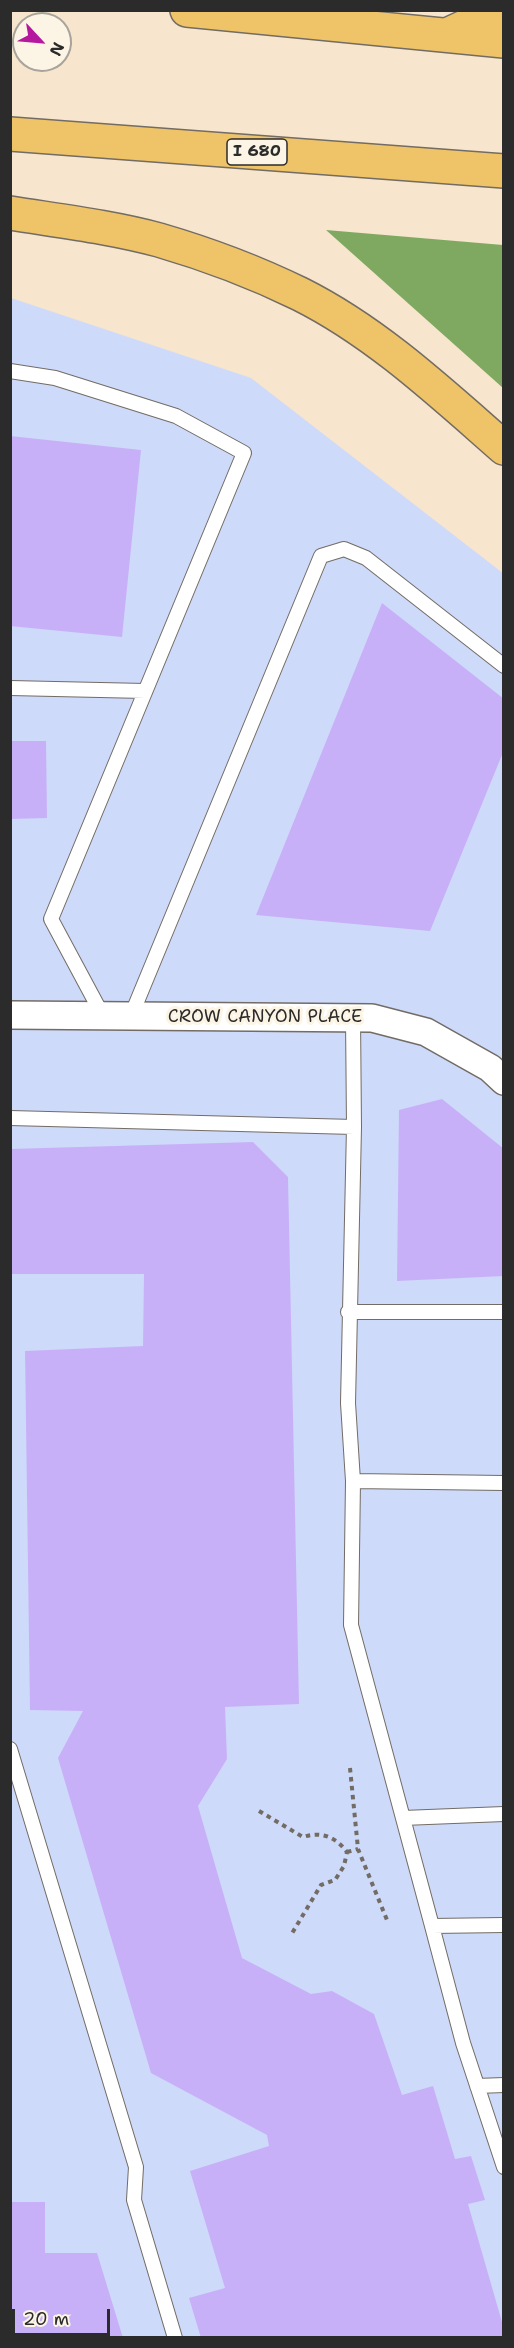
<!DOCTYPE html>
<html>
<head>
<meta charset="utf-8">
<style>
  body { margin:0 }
  #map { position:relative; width:514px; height:2348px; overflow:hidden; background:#f7e5cd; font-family:"Shantell Sans",sans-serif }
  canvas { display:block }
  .frame { position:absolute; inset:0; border:12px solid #2b2b2b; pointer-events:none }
  .north { position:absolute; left:12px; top:12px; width:60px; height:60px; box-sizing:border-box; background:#fcf5e5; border:2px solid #a8a49b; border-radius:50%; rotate:116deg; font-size:16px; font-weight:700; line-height:24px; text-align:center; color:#2b2b2b }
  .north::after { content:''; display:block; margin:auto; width:21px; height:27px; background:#b5179e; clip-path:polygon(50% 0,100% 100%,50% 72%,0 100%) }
  .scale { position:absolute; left:12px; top:2309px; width:98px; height:27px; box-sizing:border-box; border:3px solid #2b2b2b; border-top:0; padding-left:8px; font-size:18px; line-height:21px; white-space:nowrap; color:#2b2b2b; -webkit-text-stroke:4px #fcf5e5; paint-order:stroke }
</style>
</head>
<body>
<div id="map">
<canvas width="514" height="2348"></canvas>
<div class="frame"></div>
<div class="north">N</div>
<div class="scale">20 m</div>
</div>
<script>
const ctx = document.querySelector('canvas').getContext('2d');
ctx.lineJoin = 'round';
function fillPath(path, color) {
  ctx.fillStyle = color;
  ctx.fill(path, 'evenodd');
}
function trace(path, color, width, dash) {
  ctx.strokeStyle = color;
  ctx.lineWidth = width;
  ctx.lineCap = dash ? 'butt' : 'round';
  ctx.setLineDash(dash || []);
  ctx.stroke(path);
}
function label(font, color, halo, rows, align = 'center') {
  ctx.font = font + ' "Shantell Sans",sans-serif';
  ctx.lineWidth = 6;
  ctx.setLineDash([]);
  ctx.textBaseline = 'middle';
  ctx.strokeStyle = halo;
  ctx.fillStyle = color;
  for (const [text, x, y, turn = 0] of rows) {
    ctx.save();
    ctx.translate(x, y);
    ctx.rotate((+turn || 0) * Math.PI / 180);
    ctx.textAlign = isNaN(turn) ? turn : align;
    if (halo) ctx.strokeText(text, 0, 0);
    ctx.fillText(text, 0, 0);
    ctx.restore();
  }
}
fillPath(new Path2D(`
  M11,298L251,378L504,574L503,2337L11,2338Z`), '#cedafa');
fillPath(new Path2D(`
  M326,230L503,245V388Z`), '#7fa960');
fillPath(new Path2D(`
  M10,436L141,450L122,637L10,626Z
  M382,603L504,699V750L430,931L256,915Z
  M10,741H46L47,818L10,819Z
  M442,1099L504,1149V1276L397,1281L399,1110Z
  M253,1142L288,1177L299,1704L225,1707L227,1759L198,1806L242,1958L311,1994L332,1991L374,2014L402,2095L433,2086L455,2159L471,2156L485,2200L468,2204L504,2329V2338H201L189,2298L225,2288L190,2171L269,2146L267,2135L151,2073L58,1758L83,1711L30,1710L25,1351L143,1346L144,1274H10V1149Z
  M10,2202H45V2253H97L123,2338H12Z`), '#c8b0f8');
const service = new Path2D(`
  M10,371L55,378L176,416L244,453L51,919L103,1016
  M10,688L145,691
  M131,1016L321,556L344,549L366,558L504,666
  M353,1017L354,1127
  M10,1118L354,1127L348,1403L353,1481L351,1625L432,1926L504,1925
  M348,1312H504
  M353,1481L504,1483
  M10,1749L136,2167L134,2200L175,2338
  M403,1818L504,1814
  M432,1926L463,2043L504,2167
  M477,2086L504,2085`);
const minor = new Path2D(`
  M10,1015L372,1018L426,1032L490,1068L504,1081`);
const motorway = new Path2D(`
  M187,10L504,41
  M447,35L501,10
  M10,134L504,171
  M10,213C60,221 111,227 159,240C207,254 255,272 300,294C376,332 440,392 504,448`);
trace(service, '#726c64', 16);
trace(minor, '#726c64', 30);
trace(motorway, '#726c64', 36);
trace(new Path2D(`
  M350,1768L358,1849L387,1920
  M259,1811L303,1837C321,1831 336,1837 347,1852L344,1866L335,1880L321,1885L291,1935
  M347,1852L358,1849`), '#726c64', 4, [4.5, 4.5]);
trace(service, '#fff', 14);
trace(minor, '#fff', 27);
trace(motorway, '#efc469', 33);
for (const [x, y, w] of [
  [257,152,60]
]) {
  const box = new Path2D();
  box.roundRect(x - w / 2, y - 13, w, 26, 4.5);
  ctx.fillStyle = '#fcf5e5';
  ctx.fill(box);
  trace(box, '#2b2b2b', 1.5);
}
label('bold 16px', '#2b2b2b', null, [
  ["I 680",257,152]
]);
label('18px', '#2b2b2b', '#fcf5e5', [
  ["CROW CANYON PLACE",265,1017]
]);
</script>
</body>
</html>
